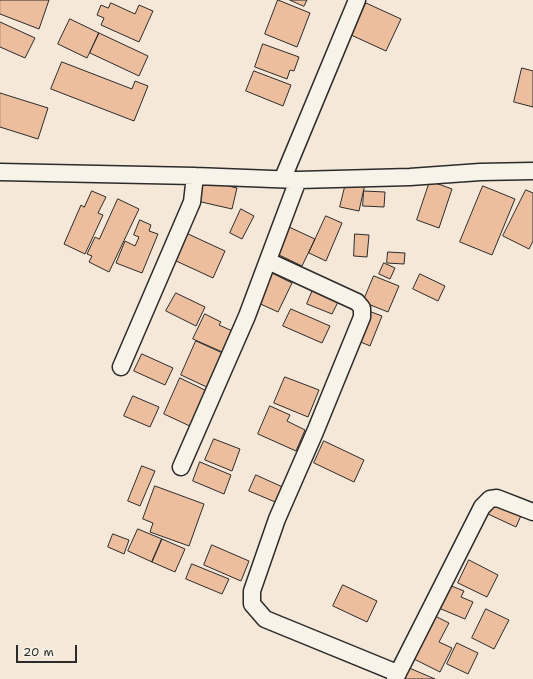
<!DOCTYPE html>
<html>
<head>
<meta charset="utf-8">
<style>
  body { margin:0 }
  #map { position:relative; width:533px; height:679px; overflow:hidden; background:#f5e8d9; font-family:"Shantell Sans",sans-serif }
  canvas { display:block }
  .scale { position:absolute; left:16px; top:645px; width:61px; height:18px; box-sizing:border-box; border:2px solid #2b2b2b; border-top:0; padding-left:5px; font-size:12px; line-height:14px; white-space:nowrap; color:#2b2b2b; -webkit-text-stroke:3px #f7f3e8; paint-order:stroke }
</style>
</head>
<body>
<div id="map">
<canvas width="533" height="679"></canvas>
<div class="scale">20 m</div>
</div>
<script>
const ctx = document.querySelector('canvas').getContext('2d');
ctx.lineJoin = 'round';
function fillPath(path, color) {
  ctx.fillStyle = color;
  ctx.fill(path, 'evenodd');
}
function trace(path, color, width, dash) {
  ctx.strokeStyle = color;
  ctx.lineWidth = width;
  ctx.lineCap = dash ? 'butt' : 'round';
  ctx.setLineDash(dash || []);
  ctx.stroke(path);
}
const building = new Path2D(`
  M0,0H49L39,29L0,14Z
  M278,0L310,13L297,47L265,34Z
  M290,0H307L304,6Z
  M111,3L135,14L139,5L153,11L139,42L101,25L104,18L97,15L101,5L108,8Z
  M366,3L401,19L386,51L351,35Z
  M70,19L99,33L87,58L58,44Z
  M0,22L35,38L25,58L0,47Z
  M99,33L148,56L139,76L90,53Z
  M263,44L299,57L294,71L290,70L287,79L255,67Z
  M62,62L132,89L135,81L148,86L134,121L51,89Z
  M522,68L533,71V107L514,102Z
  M254,71L291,85L283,106L246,91Z
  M0,93L48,108L38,139L0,127Z
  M347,179L365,184L359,211L340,207Z
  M202,180L237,188L232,209L197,201Z
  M430,181L452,189L439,228L417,220Z
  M483,186L515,199L492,255L460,242Z
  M526,190L533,193V241L529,249L503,236Z
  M92,191L106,197L98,213L103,215L85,254L64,244L81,205L84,207Z
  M364,191L385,192L384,207L363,206Z
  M118,199L139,209L109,272L89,262L92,256L87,254L95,237L99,239Z
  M241,209L254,216L242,239L230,233Z
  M326,216L342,223L326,261L309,253Z
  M140,220L151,225L149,231L158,234L142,273L116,263L125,241L135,246L139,237L134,235Z
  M289,227L315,239L302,266L277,254Z
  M186,233L225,251L213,278L174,260Z
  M355,234L369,235L367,257L354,256Z
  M388,252L405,253L404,264L387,263Z
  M384,263L395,268L390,279L379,274Z
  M268,271L292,283L278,312L254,301Z
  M420,274L445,286L438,301L413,289Z
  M374,276L399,286L388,312L363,302Z
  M315,285L341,296L332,314L307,304Z
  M176,293L205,307L196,326L166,311Z
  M291,309L330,326L322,343L283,326Z
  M366,310L382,316L370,346L354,339Z
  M205,314L221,322L219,325L239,334L229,355L193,339Z
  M196,341L227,355L211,389L181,375Z
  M142,354L173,368L165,385L134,371Z
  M285,377L319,390L308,417L274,403Z
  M180,378L211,393L194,428L164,414Z
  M133,396L159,407L150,427L124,416Z
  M270,406L290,415L287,421L305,430L296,451L258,434Z
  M214,439L240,449L232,471L205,460Z
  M324,441L364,460L354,482L314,463Z
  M200,462L231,475L224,494L193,481Z
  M142,466L155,471L140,506L128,501Z
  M256,475L287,489L280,504L249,491Z
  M155,486L204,504L189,546L150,532L153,523L143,519Z
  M495,499L523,511L516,527L488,514Z
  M138,529L162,539L152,562L128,551Z
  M113,534L129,540L124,554L108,547Z
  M162,539L185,549L175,572L152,562Z
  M212,545L249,561L241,581L204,565Z
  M469,560L498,575L487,597L458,583Z
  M192,564L229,579L222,594L186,579Z
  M444,583L464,591L461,597L473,602L465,619L434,606Z
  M343,585L377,601L367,622L333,606Z
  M486,609L509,620L494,649L472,638Z
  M435,616L449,623L439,642L452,648L440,672L414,659Z
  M457,643L478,653L468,674L447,664Z
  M407,667L435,679H402Z`);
fillPath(building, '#edbe9d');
trace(building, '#2b2b2b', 1);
const minor = new Path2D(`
  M0,172L195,176L298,180L410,177L480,172L533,171
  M283,178L357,0
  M268,261L357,302L362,308V317L315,432L277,519L252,591V604L265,619L397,673
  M121,367L192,202L195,176
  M181,467L247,316L298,180
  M395,679L482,507L490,499L497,498L533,512`);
trace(minor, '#2b2b2b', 19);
trace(minor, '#f7f3e8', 16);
</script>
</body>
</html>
